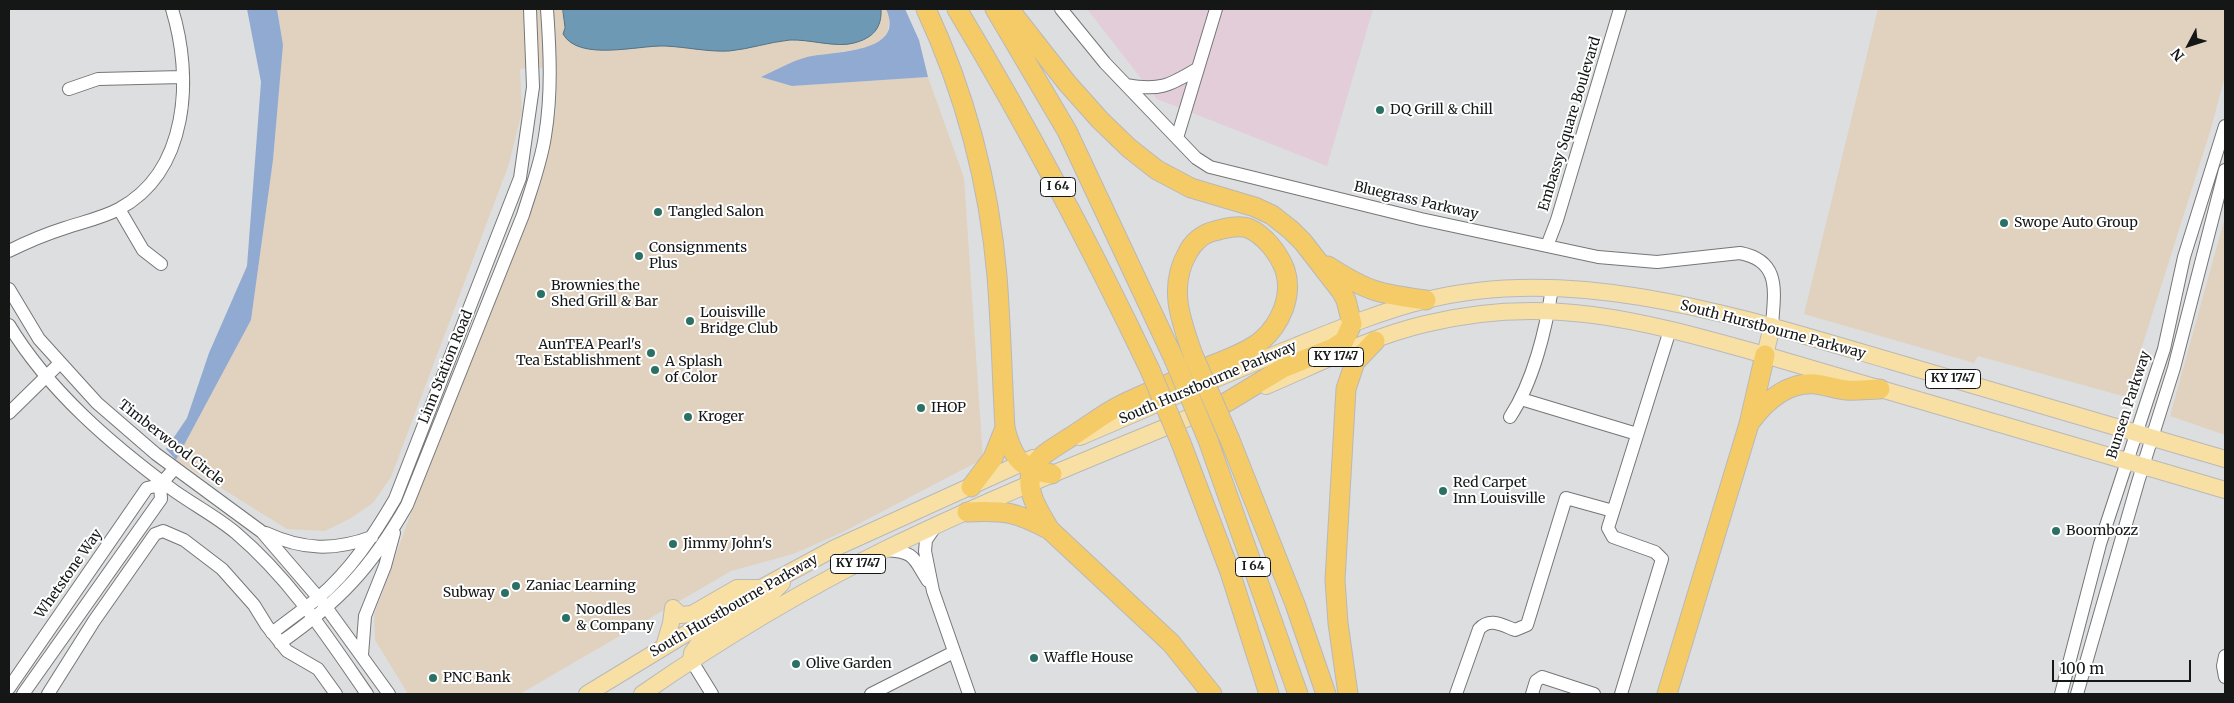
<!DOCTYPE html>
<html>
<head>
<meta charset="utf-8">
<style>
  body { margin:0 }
  #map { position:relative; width:2234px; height:703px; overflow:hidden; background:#dddee0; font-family:Merriweather,serif }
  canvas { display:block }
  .frame { position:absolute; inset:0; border:10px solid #151616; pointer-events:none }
  .north { position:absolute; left:2164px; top:20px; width:50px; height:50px; -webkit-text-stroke:4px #fff; paint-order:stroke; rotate:230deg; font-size:14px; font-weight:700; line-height:20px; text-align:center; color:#151616 }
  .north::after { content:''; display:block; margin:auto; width:18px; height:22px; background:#151616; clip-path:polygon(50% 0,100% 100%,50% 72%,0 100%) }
  .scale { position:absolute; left:2052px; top:660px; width:139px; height:22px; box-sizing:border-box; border:2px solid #151616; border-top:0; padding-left:6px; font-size:15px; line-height:18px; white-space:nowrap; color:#151616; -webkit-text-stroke:4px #fff; paint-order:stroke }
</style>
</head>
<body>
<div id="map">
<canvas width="2234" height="703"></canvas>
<div class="frame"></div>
<div class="north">N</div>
<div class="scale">100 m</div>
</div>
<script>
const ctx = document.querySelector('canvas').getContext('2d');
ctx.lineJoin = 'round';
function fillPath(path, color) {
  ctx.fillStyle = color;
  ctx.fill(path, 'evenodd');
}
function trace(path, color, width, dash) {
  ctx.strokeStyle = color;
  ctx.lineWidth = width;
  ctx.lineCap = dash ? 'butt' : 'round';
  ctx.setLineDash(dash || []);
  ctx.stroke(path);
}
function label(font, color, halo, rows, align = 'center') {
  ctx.font = font + ' Merriweather,serif';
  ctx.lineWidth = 4;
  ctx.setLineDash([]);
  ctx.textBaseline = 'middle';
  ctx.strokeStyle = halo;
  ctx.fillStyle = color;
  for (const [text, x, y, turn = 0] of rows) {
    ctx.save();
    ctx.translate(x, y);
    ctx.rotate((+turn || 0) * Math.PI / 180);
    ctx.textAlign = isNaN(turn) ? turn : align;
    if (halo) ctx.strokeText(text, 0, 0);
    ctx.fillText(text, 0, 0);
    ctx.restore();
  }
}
fillPath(new Path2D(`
  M277,9H886L890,18L887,34L875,46L806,58L792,86L928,77L964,178L983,459L843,532L793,554L731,571L520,694H408L375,640L374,615L411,513L538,192L556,111L557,67L520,69L522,111L509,164L391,477L373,503L351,518L325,531L287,529L176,460L251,320L273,160L283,45Z
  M1878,9H2225V76L2210,132L2126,397L1978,356L1974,363L1804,314Z
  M2225,217V435L2170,416Z`), '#e0d2bf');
fillPath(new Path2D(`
  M1087,9H1373L1327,166L1157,99Z`), '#e3cdd9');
fillPath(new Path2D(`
  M247,9H277L283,45L273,160L251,320L176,460L166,449L187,418L209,353L247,266L261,82Z
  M886,9H905L919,40L928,77L792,86L761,77C776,70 792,61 807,57C833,51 907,54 886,9Z`), '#91aad1');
const water = new Path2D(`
  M563,9H881C882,28 873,38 854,43C837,48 808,39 790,40C769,42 750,49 729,51C707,52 687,47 665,46C638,45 579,62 563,34L565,28Z`);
fillPath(water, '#6e99b5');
trace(water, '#537285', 1);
const minor = new Path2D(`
  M1061,9L1105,63L1196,158L1210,167L1421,219L1598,257L1657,262L1740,253C1782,261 1774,293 1772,326
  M1126,85C1159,91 1169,86 1197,69
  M69,89L98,79L182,77
  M1177,138L1216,9
  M119,209L143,250L161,264
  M1547,246L1557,220L1620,9
  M9,251C27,242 46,234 65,228C83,222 102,218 119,209C189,171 193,77 172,9
  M9,289L39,339L97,403L156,454L262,532L323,603L389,694
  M9,325C49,391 111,444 173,490C194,505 217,517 236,533C290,579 327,636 367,694
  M1521,399L1637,434
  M9,413L60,363
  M1510,417C1533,382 1546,330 1552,288
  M935,527L926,540L925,551L933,591L969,694
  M266,533C303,550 334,551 372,537
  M886,550C916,552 913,558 928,581
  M272,633C287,621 303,610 318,598C350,571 374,535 395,499L520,178L533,87L530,9
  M280,643C339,602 371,568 407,505L523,215C531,189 541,163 545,136C552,94 550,51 547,9
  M362,655L365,616L385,566L394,533
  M2225,656L2223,666L2225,677
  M691,660L712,694
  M9,688L147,488L160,485L175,468
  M23,694L161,499L160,485
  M48,694L94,621L155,534L163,531L184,540L222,569L254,605L267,626L287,651L318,669L336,694
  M871,694L954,652
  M1456,694L1479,629C1490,617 1502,625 1515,630L1527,625L1566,498L1613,511
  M1532,694L1536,681L1542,677L1594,694
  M1621,694L1662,559L1655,552L1613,537L1608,528L1670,330
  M2061,694L2100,544L2164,349L2184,257L2225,126
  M2077,694L2138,482L2174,368L2225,170`);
const major = new Path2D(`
  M1765,355L1772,326
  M1266,386C1318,364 1370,337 1425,324C1549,293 1646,322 1765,355L2225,490
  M1080,437C1152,406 1223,375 1296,346C1338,329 1382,311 1426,300C1578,262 1746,319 1891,361C2003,393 2114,427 2225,459
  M673,608L680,615L692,614L737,588H759
  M664,647L671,623L673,608
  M691,660L692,653L702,639L767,598L782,583
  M587,694L761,588L835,548L1033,458
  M642,694C720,640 801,591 886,549C997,495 1113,449 1227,402`);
const highway = new Path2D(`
  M926,9C965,93 989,183 997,276C1001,326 1002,377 1005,428C1012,457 1021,470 1052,474
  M957,9C1027,126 1091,246 1150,370
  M995,9L1067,131L1174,359
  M1009,9L1067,83L1100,120L1129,148L1157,170L1191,188L1255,207L1272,215L1291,230L1303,242L1341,291L1346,300L1352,324L1344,341L1333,348L1283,368L1227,402
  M1328,266C1368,292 1380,294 1426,300
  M1751,421C1766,401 1788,382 1815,384C1825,385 1835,389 1846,390C1857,391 1869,389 1880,389
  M1208,440L1298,694
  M1230,440L1295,604L1326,694
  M1181,443L1230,572L1269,694
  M971,487L993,458L1005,428
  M967,512C1005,510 1016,512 1050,530L1171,643L1212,694
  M1050,530C1040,513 1024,491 1032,470C1037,456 1057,446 1069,438C1087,427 1104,413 1123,404C1152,390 1181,379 1210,366C1227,359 1246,353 1261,341C1281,324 1293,295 1285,270C1279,254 1265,235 1248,228C1239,225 1224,228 1215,231C1203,233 1192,243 1187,254C1168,288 1181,321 1193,355
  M1348,694L1338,623L1335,580L1346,389L1355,362L1375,341
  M1667,694L1749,424L1765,355`);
trace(minor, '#757678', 14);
trace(major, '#b9b9b9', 18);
trace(highway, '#b9b9b9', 21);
trace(minor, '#fff', 12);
trace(major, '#f8e0a4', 16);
trace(highway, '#f4cb67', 19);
const highwayBridge = new Path2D(`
  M1193,355L1230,440
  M1174,359L1208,440
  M1150,370L1181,443`);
trace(highwayBridge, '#b9b9b9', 21, []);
trace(highwayBridge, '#f4cb67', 19);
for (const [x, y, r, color] of [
  [1380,110,5,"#2b7064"],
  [658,212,5,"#2b7064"],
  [2004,223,5,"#2b7064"],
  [639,256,5,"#2b7064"],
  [541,294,5,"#2b7064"],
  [690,321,5,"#2b7064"],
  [651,353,5,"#2b7064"],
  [655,370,5,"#2b7064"],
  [921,408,5,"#2b7064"],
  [688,417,5,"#2b7064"],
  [1443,491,5,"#2b7064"],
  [2056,531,5,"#2b7064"],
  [673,544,5,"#2b7064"],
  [516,586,5,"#2b7064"],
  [505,593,5,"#2b7064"],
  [566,618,5,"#2b7064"],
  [1034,658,5,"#2b7064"],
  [796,664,5,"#2b7064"],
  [433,678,5,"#2b7064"]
]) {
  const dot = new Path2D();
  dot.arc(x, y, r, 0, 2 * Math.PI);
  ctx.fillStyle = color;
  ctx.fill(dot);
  trace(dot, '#fff', 2);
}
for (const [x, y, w] of [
  [1058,187,35],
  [1336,357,55],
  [1953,379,55],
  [858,564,55],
  [1253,567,35]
]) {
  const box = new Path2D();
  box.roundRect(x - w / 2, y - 9.5, w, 19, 4);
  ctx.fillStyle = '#fff';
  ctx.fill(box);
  trace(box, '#151616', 1);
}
label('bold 12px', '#151616', null, [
  ["I 64",1058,187],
  ["KY 1747",1336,357],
  ["KY 1747",1953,379],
  ["KY 1747",858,564],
  ["I 64",1253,567]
]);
label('14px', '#151616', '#fff', [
  ["DQ Grill & Chill",1390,110],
  ["Tangled Salon",668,212],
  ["Swope Auto Group",2014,223],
  ["Consignments",649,248],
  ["Plus",649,264],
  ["Brownies the",551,286],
  ["Shed Grill & Bar",551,302],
  ["Louisville",700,313],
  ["Bridge Club",700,329],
  ["AunTEA Pearl's",641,345,"right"],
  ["Tea Establishment",641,361,"right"],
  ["A Splash",665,362],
  ["of Color",665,378],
  ["IHOP",931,408],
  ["Kroger",698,417],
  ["Red Carpet",1453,483],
  ["Inn Louisville",1453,499],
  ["Boombozz",2066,531],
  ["Jimmy John's",683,544],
  ["Zaniac Learning",526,586],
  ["Subway",495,593,"right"],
  ["Noodles",576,610],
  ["& Company",576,626],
  ["Waffle House",1044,658],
  ["Olive Garden",806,664],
  ["PNC Bank",443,678]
], 'left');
label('14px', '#151616', '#fff', [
  ["Embassy Square Boulevard",1570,124,-73],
  ["Bluegrass Parkway",1416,201,13],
  ["South Hurstbourne Parkway",1773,330,15],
  ["Linn Station Road",446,367,-68],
  ["South Hurstbourne Parkway",1208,383,-23],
  ["Bunsen Parkway",2129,405,-72],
  ["Timberwood Circle",171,443,38],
  ["Whetstone Way",69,574,-55],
  ["South Hurstbourne Parkway",734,606,-30]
]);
</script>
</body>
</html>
